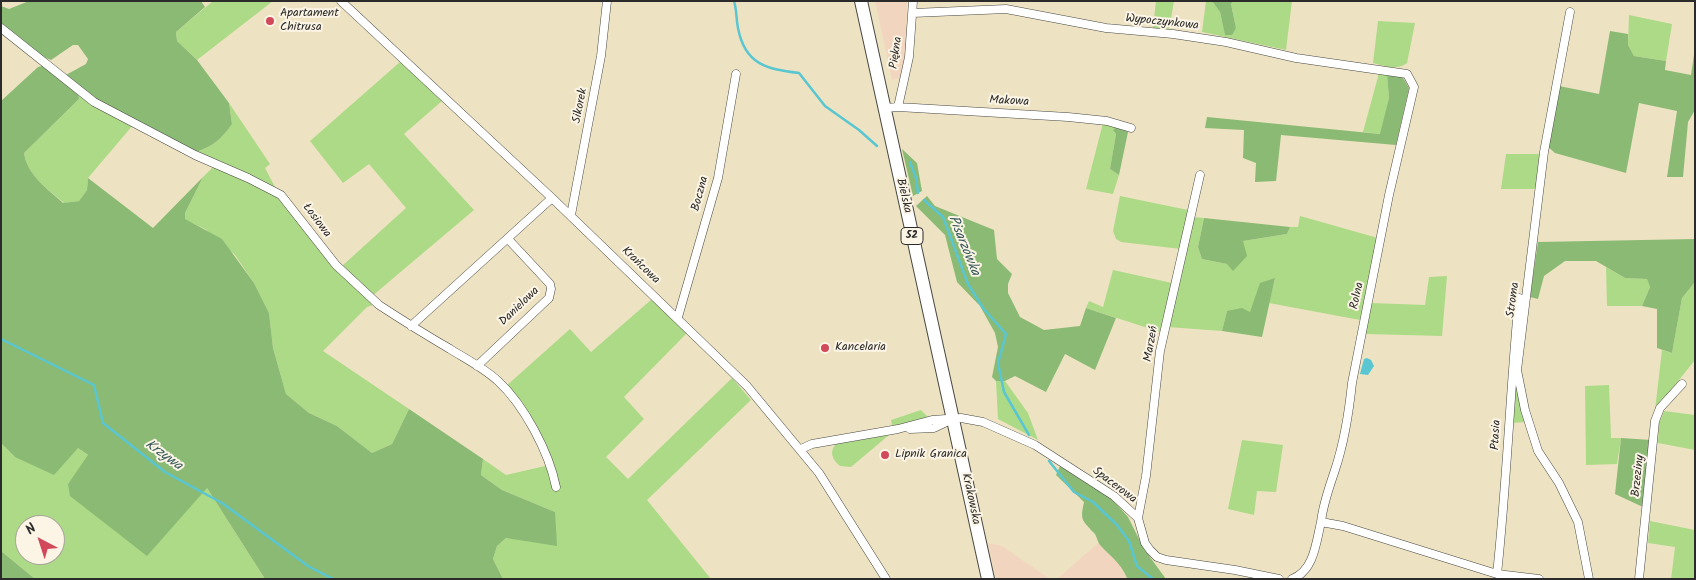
<!DOCTYPE html>
<html>
<head>
<meta charset="utf-8">
<style>
  body { margin:0 }
  #map { position:relative; width:1696px; height:580px; overflow:hidden; background:#ede3c2; font-family:Kalam,sans-serif }
  canvas { display:block }
  .frame { position:absolute; inset:0; border:2px solid #2b2b2b; pointer-events:none }
  .north { position:absolute; left:15px; top:515px; width:50px; height:50px; box-sizing:border-box; background:#fcf5e5; border:1px solid #a8a49b; border-radius:50%; rotate:320deg; font-size:14px; font-weight:700; line-height:20px; text-align:center; color:#2b2b2b }
  .north::after { content:''; display:block; margin:auto; width:18px; height:22px; background:#d1495b; clip-path:polygon(50% 0,100% 100%,50% 72%,0 100%) }
</style>
</head>
<body>
<div id="map">
<canvas width="1696" height="580"></canvas>
<div class="frame"></div>
<div class="north">N</div>
</div>
<script>
const ctx = document.querySelector('canvas').getContext('2d');
ctx.lineJoin = 'round';
function fillPath(path, color) {
  ctx.fillStyle = color;
  ctx.fill(path, 'evenodd');
}
function trace(path, color, width, dash) {
  ctx.strokeStyle = color;
  ctx.lineWidth = width;
  ctx.lineCap = dash ? 'butt' : 'round';
  ctx.setLineDash(dash || []);
  ctx.stroke(path);
}
function label(font, color, halo, rows, align = 'center') {
  ctx.font = font + ' Kalam,sans-serif';
  ctx.lineWidth = 4;
  ctx.setLineDash([]);
  ctx.textBaseline = 'middle';
  ctx.strokeStyle = halo;
  ctx.fillStyle = color;
  for (const [text, x, y, turn = 0] of rows) {
    ctx.save();
    ctx.translate(x, y);
    ctx.rotate((+turn || 0) * Math.PI / 180);
    ctx.textAlign = isNaN(turn) ? turn : align;
    if (halo) ctx.strokeText(text, 0, 0);
    ctx.fillText(text, 0, 0);
    ctx.restore();
  }
}
fillPath(new Path2D(`
  M875,1H907L906,49L900,78L892,80Z
  M988,543L1002,546L1050,579H996Z
  M1098,543L1120,564L1127,579H1057Z`), '#f2d5be');
fillPath(new Path2D(`
  M213,1H273L197,60L177,41L176,32Z
  M1156,1H1174L1169,30L1153,28Z
  M1206,1H1212L1220,12L1225,34L1236,28L1231,4L1233,1H1292L1286,50L1202,32Z
  M1629,15L1672,24L1666,61L1634,56L1628,45Z
  M1378,21L1415,23L1407,63C1397,71 1385,66 1373,63Z
  M400,62L442,101L404,134L474,210L371,297L342,266L406,208L369,164L343,183L310,141Z
  M1379,73L1387,74L1389,98L1381,134L1363,132Z
  M78,92L133,125L88,178L87,190L79,201L64,203C48,189 27,175 24,153L79,99Z
  M229,103L270,164L265,168L275,187L272,188L196,152C213,146 222,139 232,124Z
  M1103,123L1117,126L1113,130L1116,134L1110,169L1119,175L1113,194L1086,189Z
  M1506,154H1539L1541,160L1535,189H1501Z
  M215,165L277,197L334,266L373,305L367,307L323,351L409,409L392,444L372,453L337,426L309,413L286,394L273,348L269,313L254,283L235,255L205,229L185,220V213L203,177Z
  M1120,196L1188,210L1181,249L1121,242L1116,239L1113,231Z
  M1300,216L1378,238L1360,320L1269,303L1275,279L1250,312L1227,311L1222,331L1168,327L1194,217L1204,218L1198,247L1202,259L1227,264L1243,241L1287,234L1290,227H1298Z
  M1606,267L1625,278L1647,279L1650,287L1642,306H1607Z
  M1113,270L1172,283L1160,332L1086,308L1089,301L1103,307Z
  M1447,276L1442,336L1365,334L1371,303L1425,305L1429,277Z
  M1695,282V360L1655,410L1662,350L1672,353L1682,298Z
  M652,299L687,333L624,397L644,419L606,457L628,479L732,378L751,400L647,500L711,579H503L493,559L497,546L506,538L526,539L555,512L502,490L481,475L483,459L506,475L545,466L551,460L505,387L570,329L591,352Z
  M1515,380L1525,422L1511,423Z
  M996,381H1005L1028,413L1038,440L998,419Z
  M1609,385L1611,438H1621L1617,464L1586,465L1585,386Z
  M921,410L928,417L894,426L892,425L891,420Z
  M1664,411L1695,415V450L1658,443L1659,424Z
  M889,435L851,467L840,466C832,460 829,451 836,444Z
  M1242,440L1283,445L1276,492L1257,491L1254,515L1228,509Z
  M1,443L15,457L78,448L89,456L68,484L207,488L265,579H35L1,551ZM25,525H55V555H25Z
  M1650,521L1695,530V579H1671L1675,547L1648,543Z`), '#adda87');
fillPath(new Path2D(`
  M29,1H201L205,7L176,32L177,41L197,60L229,103L232,124C222,139 213,146 196,152L95,100L64,76L86,64L88,59L78,45H73L51,60L41,56L1,25V6L9,9Z
  M1212,1H1233L1231,4L1236,28L1232,35H1225L1220,12Z
  M1610,31L1628,34V45L1634,56L1666,61L1665,70L1691,75L1695,48V110L1688,122L1683,177H1667L1677,111L1639,103L1626,173L1555,153L1547,146L1559,86L1599,94Z
  M46,65L78,92L79,99L24,153C27,175 48,189 63,203L79,201L87,190L88,178L153,228L203,177L185,213V219L222,239L254,283L269,313L273,348L286,394L309,413L337,426L372,453L392,444L409,409L483,459L481,475L502,490L555,512L557,546L506,538L497,546L493,559L503,579H265L207,488L147,556L70,496L68,484L88,455L78,448L54,475L15,457L1,443V101L38,67Z
  M1387,74L1402,76L1409,88L1396,145L1281,135L1276,181L1255,182L1256,163L1243,158L1244,130L1205,128L1207,117L1380,134L1389,98Z
  M1117,126L1128,132L1119,175L1110,169L1116,134L1113,130Z
  M902,149L917,163L922,191L913,196Z
  M927,196L935,206L994,230L997,259L1012,274L1008,284V293L1020,317L1044,330L1080,326L1086,308L1116,318L1095,370L1065,354L1046,392L1015,376L1005,381H996L992,377L998,347L995,333L980,306L957,282L945,235L916,206Z
  M1204,218L1290,227L1287,234L1243,241L1247,256L1233,271L1227,264L1202,259L1198,247Z
  M1695,239V282L1682,298L1672,353L1657,348V309L1642,306L1650,287L1647,279L1625,278L1596,261H1565L1544,276L1538,299L1530,297L1538,242Z
  M1275,278L1262,337L1222,331L1227,311L1242,308L1250,312L1260,283Z
  M1621,438L1651,440L1643,507L1615,494Z
  M1060,466L1113,500L1128,517L1144,549L1166,579L1127,578C1120,562 1111,557 1100,545C1097,541 1097,535 1093,532C1082,520 1080,520 1084,502L1056,475Z
  M1,551L35,579H1Z`), '#8aba74');
fillPath(new Path2D(`
  M1367,358L1371,360L1374,366L1368,375L1360,374L1364,359Z`), '#59c6d2');
trace(new Path2D(`
  M734,1C737,11 736,19 738,28C745,65 767,69 799,73L825,106L859,130L877,146
  M910,162L916,178L918,193
  M924,200L943,217L968,284L983,308L1006,334L998,363L1004,392L1029,435
  M1,339L94,385L103,423L165,472L222,503L308,566L333,579
  M1049,461L1074,492L1093,502L1117,525L1129,541L1137,566L1153,579`), '#59c6d2', 2.5);
const minor = new Path2D(`
  M341,1L552,198L747,386L819,473L886,579
  M1570,12L1544,152L1517,370L1525,410L1538,451L1559,483L1578,522L1589,579
  M913,13L1006,9L1106,28L1173,34L1226,42L1296,58L1407,74L1414,87L1389,195L1352,383C1349,412 1344,443 1335,470C1329,488 1323,504 1321,522
  M1,28L94,102L195,155L248,178L281,195L336,265L379,305C402,320 426,335 450,349C466,359 484,368 498,381C524,405 549,452 556,487
  M898,107L909,57L913,1
  M885,108L898,107L1068,117L1107,121L1131,128
  M571,215L601,56L607,1
  M678,317L718,178L736,74
  M411,326L552,198
  M477,366L549,298L551,289L550,284L508,239
  M910,429L934,428L953,419
  M801,449L812,444L898,429L932,420L961,418L983,422L1035,445L1114,496L1138,518L1145,543L1150,550L1157,557L1166,560L1235,570L1279,579
  M1138,518L1146,476L1160,351L1200,175
  M1497,574C1507,482 1510,390 1519,298
  M1292,579C1314,571 1316,543 1321,522L1343,526L1497,574L1539,579
  M1639,579L1655,421L1660,408L1682,384`);
const primary = new Path2D(`
  M861,1L988,579`);
trace(minor, '#484742', 9);
trace(primary, '#484742', 14);
trace(minor, '#fff', 8);
trace(primary, '#fff', 12);
for (const [x, y, r, color] of [
  [270,21,5,"#d1495b"],
  [825,348,5,"#d1495b"],
  [885,455,5,"#d1495b"]
]) {
  const dot = new Path2D();
  dot.arc(x, y, r, 0, 2 * Math.PI);
  ctx.fillStyle = color;
  ctx.fill(dot);
  trace(dot, '#fcf5e5', 2);
}
for (const [x, y, w] of [
  [912,236,22]
]) {
  const box = new Path2D();
  box.roundRect(x - w / 2, y - 8.5, w, 17, 4);
  ctx.fillStyle = '#fcf5e5';
  ctx.fill(box);
  trace(box, '#2b2b2b', 1);
}
label('bold 11px', '#2b2b2b', null, [
  ["52",912,236]
]);
label('12px', '#2b2b2b', '#fcf5e5', [
  ["Apartament",280,14],
  ["Chitrusa",280,28],
  ["Kancelaria",835,348],
  ["Lipnik Granica",895,455]
], 'left');
label('12px', '#2b2b2b', '#fcf5e5', [
  ["Wypoczynkowa",1162,23,6],
  ["Piękna",897,53,-82],
  ["Makowa",1009,102,3],
  ["Sikorek",581,106,-79],
  ["Boczna",701,194,-75],
  ["Bielska",903,196,77],
  ["Łosiowa",316,221,53],
  ["Krańcowa",640,266,44],
  ["Rolna",1358,296,-78],
  ["Stroma",1514,300,-82],
  ["Danielowa",520,307,-44],
  ["Marzeń",1152,344,-80],
  ["Ptasia",1497,435,-87],
  ["Brzeziny",1639,476,-84],
  ["Spacerowa",1114,486,37],
  ["Krakowska",970,499,78]
]);
label('italic 14px', '#395a5d', '#fcf5e5', [
  ["Pisarzówka",963,246,68],
  ["Krzywa",163,456,36]
]);
</script>
</body>
</html>
